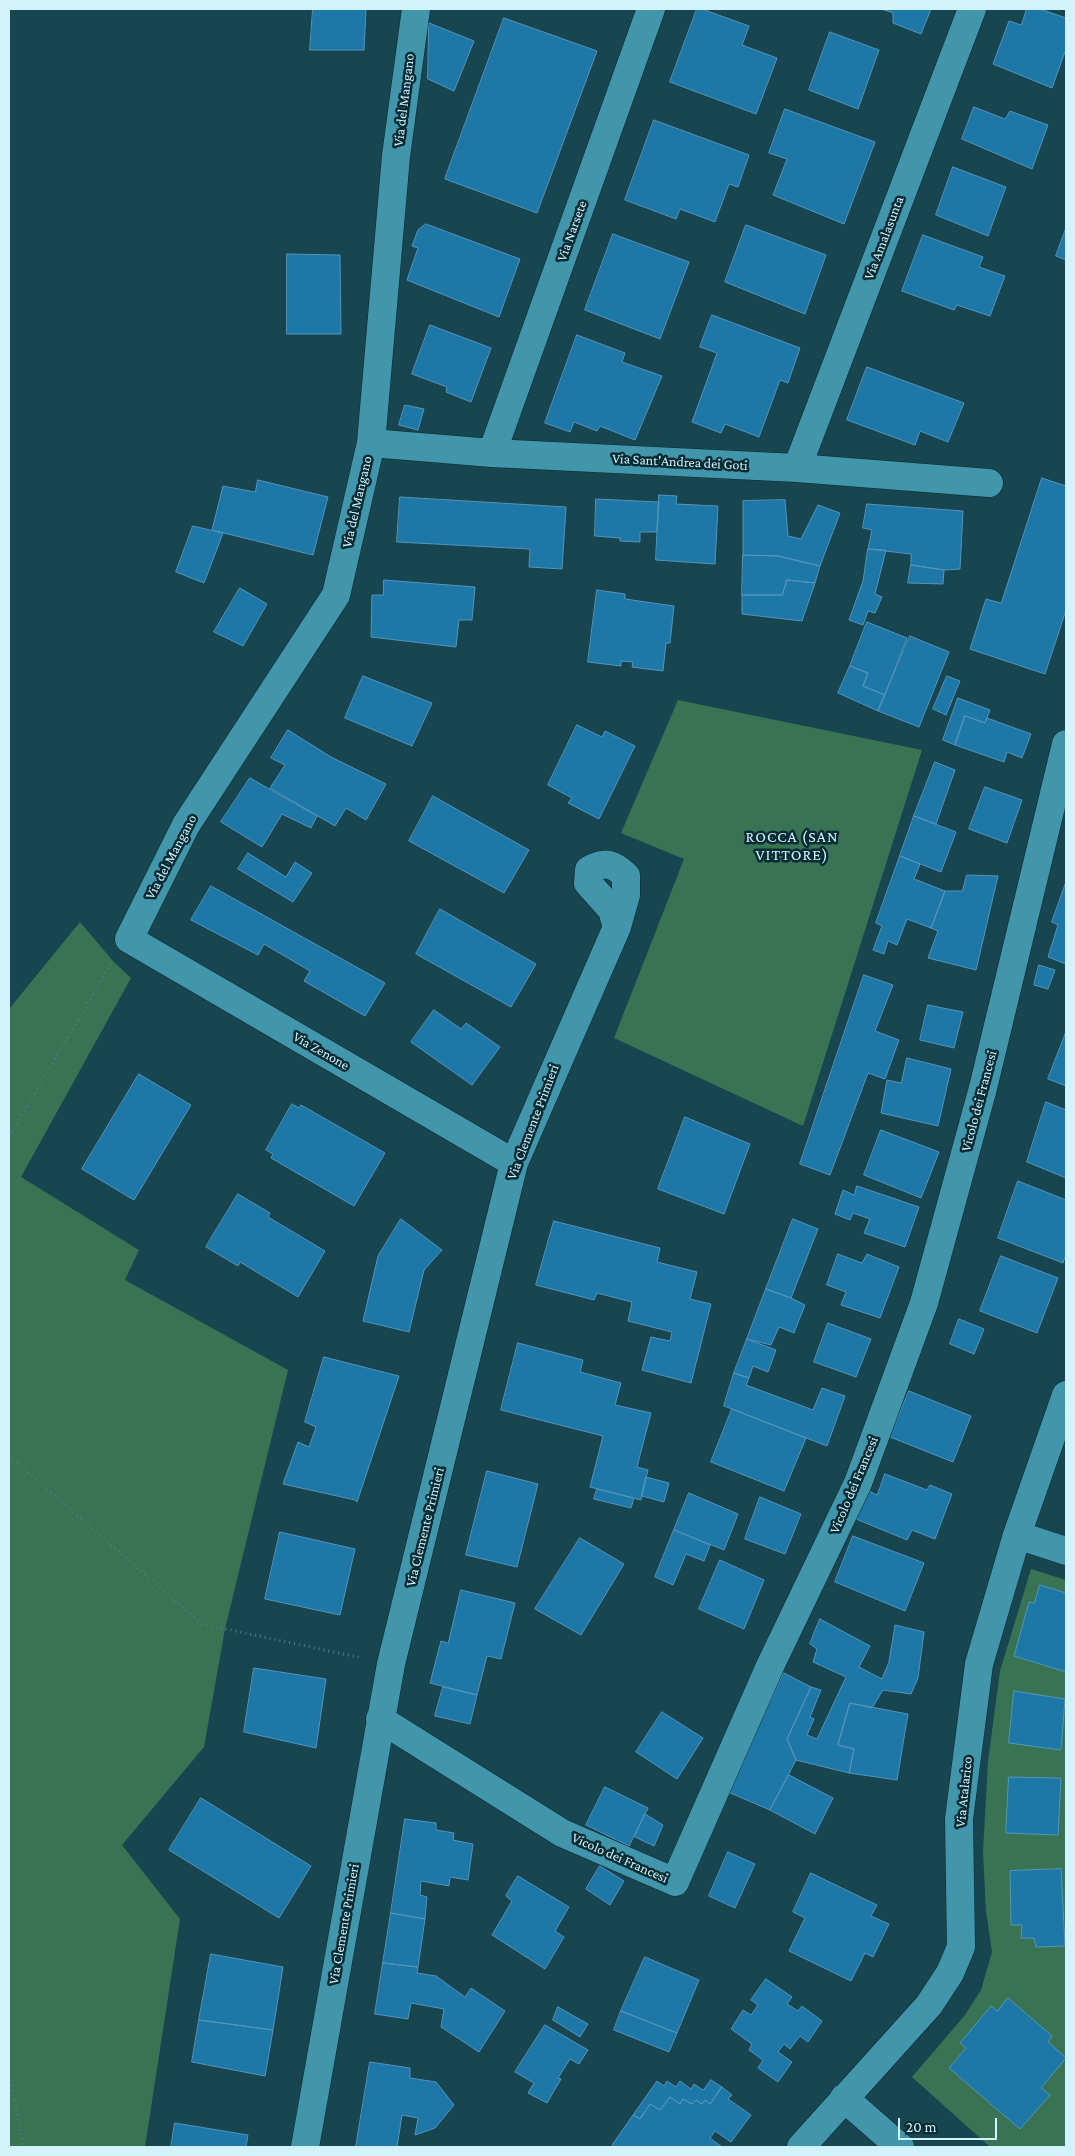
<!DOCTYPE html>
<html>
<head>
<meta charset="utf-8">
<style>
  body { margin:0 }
  #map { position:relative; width:1075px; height:2156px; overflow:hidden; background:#174550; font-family:"Crimson Pro",serif }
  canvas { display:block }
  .frame { position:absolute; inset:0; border:10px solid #d3f3fc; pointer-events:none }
  .scale { position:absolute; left:898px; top:2118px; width:99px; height:22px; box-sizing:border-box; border:2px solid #d3f3fc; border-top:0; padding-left:6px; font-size:15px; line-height:18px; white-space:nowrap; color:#d3f3fc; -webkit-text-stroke:4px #042a33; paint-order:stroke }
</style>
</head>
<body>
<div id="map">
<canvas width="1075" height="2156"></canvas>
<div class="frame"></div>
<div class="scale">20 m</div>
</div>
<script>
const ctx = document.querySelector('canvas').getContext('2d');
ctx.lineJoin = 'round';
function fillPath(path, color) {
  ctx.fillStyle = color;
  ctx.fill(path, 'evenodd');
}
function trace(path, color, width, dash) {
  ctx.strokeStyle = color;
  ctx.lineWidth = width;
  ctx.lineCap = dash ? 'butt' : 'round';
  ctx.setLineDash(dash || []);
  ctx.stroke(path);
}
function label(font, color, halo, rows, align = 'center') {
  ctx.font = font + ' "Crimson Pro",serif';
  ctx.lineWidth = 5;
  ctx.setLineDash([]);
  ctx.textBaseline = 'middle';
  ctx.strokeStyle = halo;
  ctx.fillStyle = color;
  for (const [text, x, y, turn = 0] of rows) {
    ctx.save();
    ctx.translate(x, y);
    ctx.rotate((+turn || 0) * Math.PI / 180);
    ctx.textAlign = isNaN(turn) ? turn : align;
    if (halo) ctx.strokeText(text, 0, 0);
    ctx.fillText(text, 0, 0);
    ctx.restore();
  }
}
fillPath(new Path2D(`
  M678,700L922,750L803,1126L614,1038L684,859L621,833Z
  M80,922L113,961L131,978L21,1177L139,1250L125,1280L288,1370L225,1629L204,1747L122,1845L180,1919L145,2147H9V1009Z
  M1031,1569L1066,1580V2147H990L912,2077L965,2015L981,1990L992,1952L986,1911L983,1851L988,1761L1000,1671Z`), '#387453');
const building = new Path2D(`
  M313,9H366L364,50H310Z
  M697,9H702L749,26L742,45L777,58L756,114L670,82Z
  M881,9H931L921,34L893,23V13Z
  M1027,9H1040L1066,18V49L1052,88L993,64L1009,21L1021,25Z
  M504,18L597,51L537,213L445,179Z
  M429,23L474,41L454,91L428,79Z
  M830,32L879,50L858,109L809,90Z
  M974,107L1005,119L1010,111L1048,125L1032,169L962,139Z
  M785,109L875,142L844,224L773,195L787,159L769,153Z
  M654,120L749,155L738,187L729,184L715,222L680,209L676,219L625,200Z
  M953,167L1006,187L988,236L936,215Z
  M426,224L520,259L499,317L407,280L418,248L412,246L418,230Z
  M746,225L826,255L805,314L725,282Z
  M1066,228V260L1056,256Z
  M613,234L689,262L660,339L585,310Z
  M923,235L983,257L979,267L1005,276L990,316L957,305L954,310L902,291Z
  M287,254L340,255L341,334H287Z
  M712,315L800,348L788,383L780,380L759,437L725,424L721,433L692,422L717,353L700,347Z
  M430,325L491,348L471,402L446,392L447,387L412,374Z
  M577,335L625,353L622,362L662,376L635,440L600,426L597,431L574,422L570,432L545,423Z
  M867,367L964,403L948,442L920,431L915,445L847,420Z
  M405,405L424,409L418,430L399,425Z
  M1042,478L1066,486V610L1045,674L970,649L986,599L1001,603Z
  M258,480L328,497L313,555L212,530L223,486L255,492Z
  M659,495L677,496L676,504L718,506L715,564L656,560Z
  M400,497L566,507L562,569L529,567L530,549L397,542Z
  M596,499L659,502L657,532H640V542L620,541V538L595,536Z
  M785,500L788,536L801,539L818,505L840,513L820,566L778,556L743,555V501Z
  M867,504L963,511L960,569L944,570L911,565V554L868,549L872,530L863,528Z
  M193,526L223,533L204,583L176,572Z
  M868,549L886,550L875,594L882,597L875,613L868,611L863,625L849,620L863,581Z
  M743,555L778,556L820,566L815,583L787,580L782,595H742Z
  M911,565L944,570L943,584L908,583Z
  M384,580L475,587L472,620H459L456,647L371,637L372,595H383Z
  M787,580L815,583L802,621L742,614V595H782Z
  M240,588L267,604L243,646L214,632Z
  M597,590L625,594V599L674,606L670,643H666L663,671L632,667L633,662L621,661V666L588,662Z
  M867,622L907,638L885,695L863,686L868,673L850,666Z
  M910,636L949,652L919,727L878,711Z
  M850,666L868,673L863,686L885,695L878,711L838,693Z
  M363,676L432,703L412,746L345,718Z
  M947,676L960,681L946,715L933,709Z
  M958,698L990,710L985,723L965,716L955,745L943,740Z
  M965,716L985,723L987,718L1031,734L1022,758L1007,752L1004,762L955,745Z
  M577,725L602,737L605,731L635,746L599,819L568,803L572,798L548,785Z
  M288,730L331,757L386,784L366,820L346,808L335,826L270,788L285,765L271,758Z
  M935,762L955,770L936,824L914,816Z
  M250,778L317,816L311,828L282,814L262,847L221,822Z
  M985,787L1022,800L1007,843L969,829Z
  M433,796L529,850L504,893L409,841Z
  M914,816L956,832L941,872L900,856Z
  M248,853L286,877L295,862L312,873L293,902L238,869Z
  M900,856L920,864L914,879L945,891L931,928L907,919L897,945L888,941L884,954L873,950L882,926L876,923Z
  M967,875L998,876L976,970L928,958L938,931L931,928L945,891H962Z
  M1066,882V964L1048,957L1058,925L1052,922Z
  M211,886L385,983L365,1016L304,981L310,971L264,944L258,955L191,920Z
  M440,909L536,964L511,1007L416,954Z
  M1039,965L1055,970L1048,989L1034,985Z
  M864,975L893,985L875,1031L899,1040L885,1079L868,1073L830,1175L800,1164Z
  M928,1005L963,1012L954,1048L920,1040Z
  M434,1010L461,1029L466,1023L500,1047L472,1085L411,1042Z
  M1066,1032V1086L1048,1079Z
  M907,1058L951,1069L938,1126L881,1113L887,1080L901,1083Z
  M139,1074L191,1105L134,1200L82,1169Z
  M1046,1102L1066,1110V1178L1027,1162Z
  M292,1104L299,1108L301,1105L385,1153L354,1206L271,1158L273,1154L266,1150Z
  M685,1117L750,1144L724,1214L658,1189Z
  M881,1130L939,1152L921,1198L864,1175Z
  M1018,1181L1066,1200V1254L1063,1263L998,1238Z
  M857,1186L919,1207L905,1247L864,1233L870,1219L853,1213L850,1220L835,1214L843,1190L854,1195Z
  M238,1194L270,1213L268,1217L325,1251L298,1297L240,1262L238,1266L206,1247Z
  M401,1219L442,1250L424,1270L409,1332L363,1321L378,1256Z
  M793,1219L818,1229L791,1298L766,1289Z
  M554,1221L660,1248L657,1262L697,1272L690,1299L711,1304L691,1383L642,1370L651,1337L670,1341L672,1332L628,1321L632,1302L597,1293L594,1300L536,1285Z
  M838,1254L862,1263L867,1254L899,1267L880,1318L841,1305L846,1292L827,1285Z
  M1001,1256L1058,1278L1037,1333L980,1311Z
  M766,1289L791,1298L805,1305L794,1333L779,1327L771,1345L747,1339Z
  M959,1319L984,1329L974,1354L950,1344Z
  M828,1323L871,1339L856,1377L814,1362Z
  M747,1339L776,1350L768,1372L753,1366L749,1378L734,1373Z
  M518,1343L583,1360L580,1372L621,1383L615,1405L651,1413L637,1467L648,1470L641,1500L590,1487L603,1436L501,1410Z
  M324,1357L399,1376L357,1502L355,1500L283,1484L298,1442L309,1447L316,1427L305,1422Z
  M734,1373L749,1378L746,1385L813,1410L822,1388L845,1396L827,1446L724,1406Z
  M909,1391L971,1416L953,1462L890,1437Z
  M732,1409L806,1438L784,1491L711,1462Z
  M487,1471L538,1484L517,1567L466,1555Z
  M885,1474L927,1490L930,1485L952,1494L935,1539L912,1530L907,1540L856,1519L869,1491L877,1495Z
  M646,1477L669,1483L664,1502L642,1496Z
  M597,1489L634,1498L631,1508L594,1499Z
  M689,1493L738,1514L724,1550L674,1530Z
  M760,1497L801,1514L785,1554L745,1539Z
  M674,1530L710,1545L704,1561L686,1554L673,1585L655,1577Z
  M280,1532L355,1549L340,1615L265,1599Z
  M853,1536L924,1563L905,1611L835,1582Z
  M580,1538L624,1564L581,1635L535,1609Z
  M720,1560L764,1580L744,1629L699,1609Z
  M1040,1585L1066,1593V1672L1014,1656L1029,1602L1034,1603Z
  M461,1590L515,1603L501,1659L487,1656L477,1695L430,1683L441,1641L448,1643Z
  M820,1619L870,1646L859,1667L882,1679L889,1662L895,1625L924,1632L918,1678L911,1694L883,1690L872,1708L850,1703L838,1745L854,1749L849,1773L796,1760L787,1739L811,1687L821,1690L810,1717L814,1719L807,1735L817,1739L846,1677L813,1662L817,1649L810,1644Z
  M254,1668L326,1679L316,1748L244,1732Z
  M784,1673L811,1687L787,1739L796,1760L770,1810L728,1792Z
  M443,1687L477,1695L470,1724L435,1716Z
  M1014,1691L1065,1699L1061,1750L1009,1743Z
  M850,1703L908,1714L897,1780L849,1773L854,1749L838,1745Z
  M662,1712L703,1738L677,1779L636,1752Z
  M789,1775L833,1798L815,1834L770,1810Z
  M1009,1777L1061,1778L1058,1835L1006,1833Z
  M605,1787L648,1808L629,1846L586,1825Z
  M201,1798L311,1866L279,1918L169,1850Z
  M645,1814L663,1825L654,1846L635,1837Z
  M405,1819L436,1823V1830L454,1833L453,1840L473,1844L468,1880L450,1877L449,1886L421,1881L420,1895L427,1897L425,1919L391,1913Z
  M728,1852L755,1864L735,1908L709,1896Z
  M600,1866L624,1881L610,1905L586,1889Z
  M1061,1869L1065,1946L1036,1947L1034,1938H1021L1022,1925H1011L1010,1871Z
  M811,1873L877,1905L871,1916L889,1924L873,1957L865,1953L851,1981L789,1951L805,1918L793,1912Z
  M518,1876L569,1907L555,1931L564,1937L545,1969L492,1935L512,1901L506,1896Z
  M391,1913L425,1919L418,1967L383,1963Z
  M211,1954L283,1967L273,2030L199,2020Z
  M645,1957L699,1980L677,2033L621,2011Z
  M383,1963L418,1967L417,1973L436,1976L465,1997L471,1988L505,2011L479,2052L441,2027L444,2009L411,2003L408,2019L375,2014Z
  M766,1979L792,1997L787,2004L798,2011L802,2006L822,2021L808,2042L800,2036L790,2049L784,2044L778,2052L792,2062L778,2082L758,2068L763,2060L749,2050L752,2044L731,2029L743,2010L751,2015L758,2005L751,2000Z
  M1008,1998L1052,2036L1048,2042L1066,2058L1041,2088L1050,2095L1020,2129L949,2068L966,2048L960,2043L991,2006L997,2011Z
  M558,2007L588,2024L580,2037L553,2020Z
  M621,2011L677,2033L669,2052L614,2030Z
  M199,2020L273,2030L265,2076L192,2062Z
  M545,2025L588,2050L579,2064L570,2059L558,2078L561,2079L547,2103L528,2093L534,2083L515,2072Z
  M370,2062L410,2068V2078L436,2082L454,2105L435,2128L415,2135L418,2118L402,2115L397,2147H356Z
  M711,2080L722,2087L710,2104L705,2100L702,2104L696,2100L692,2104L683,2099L680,2104L670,2097L660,2110L650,2104L640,2119L633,2115L657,2081L664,2086L667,2081L676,2087L680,2081L691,2089L694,2084L703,2090Z
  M722,2087L732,2095L728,2099L751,2115L731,2142L715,2131L710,2138L722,2147H614L612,2145L633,2115L640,2119L650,2104L660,2110L670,2097L680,2104L683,2099L692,2104L696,2100L702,2104L705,2100L710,2104Z
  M175,2123L248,2135L246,2147H171Z`);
fillPath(building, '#1d78a7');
trace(building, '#5594bb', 1);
const street = new Path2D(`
  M416,9L396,156L371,443L336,595L186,825L129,939L514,1163
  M371,443L492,453L797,468L989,483
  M492,453L651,9
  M797,468L972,9
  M1017,1535L1066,1551
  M380,1719L562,1833L675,1882L771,1664L858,1483L924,1303L983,1088L1066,744
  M844,2098L900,2147
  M305,2147L391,1664L514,1163L617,927L626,895V876C613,863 605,861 589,870L588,883L612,910L617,927
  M801,2147L929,2005L950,1973L961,1947L959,1819L979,1664L1017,1535L1066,1395`);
trace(street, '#0e2930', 29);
trace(new Path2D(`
  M9,1137L111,964
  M9,1456L202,1624L362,1658
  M9,2075L24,2147`), '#4f7984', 3, [1, 4]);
trace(street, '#4196ac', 28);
label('14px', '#d3f3fc', '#042a33', [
  ["Via del Mangano",404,100,-83],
  ["Via Narsete",572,231,-70],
  ["Via Amalasunta",884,238,-69],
  ["Via Sant'Andrea dei Goti",680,462,3],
  ["Via del Mangano",357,502,-77],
  ["Via del Mangano",171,857,-62],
  ["Via Zenone",321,1051,30],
  ["Vicolo dei Francesi",979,1101,-75],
  ["Via Clemente Primieri",533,1122,-69],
  ["Vicolo dei Francesi",854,1485,-67],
  ["Via Clemente Primieri",425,1527,-76],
  ["Via Atalarico",964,1792,-84],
  ["Vicolo dei Francesi",620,1858,24],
  ["Via Clemente Primieri",344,1924,-80]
]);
ctx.letterSpacing = '1px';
label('16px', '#d3f3fc', '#042a33', [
  ["ROCCA (SAN",792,837],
  ["VITTORE)",792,855]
]);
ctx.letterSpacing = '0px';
</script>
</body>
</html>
